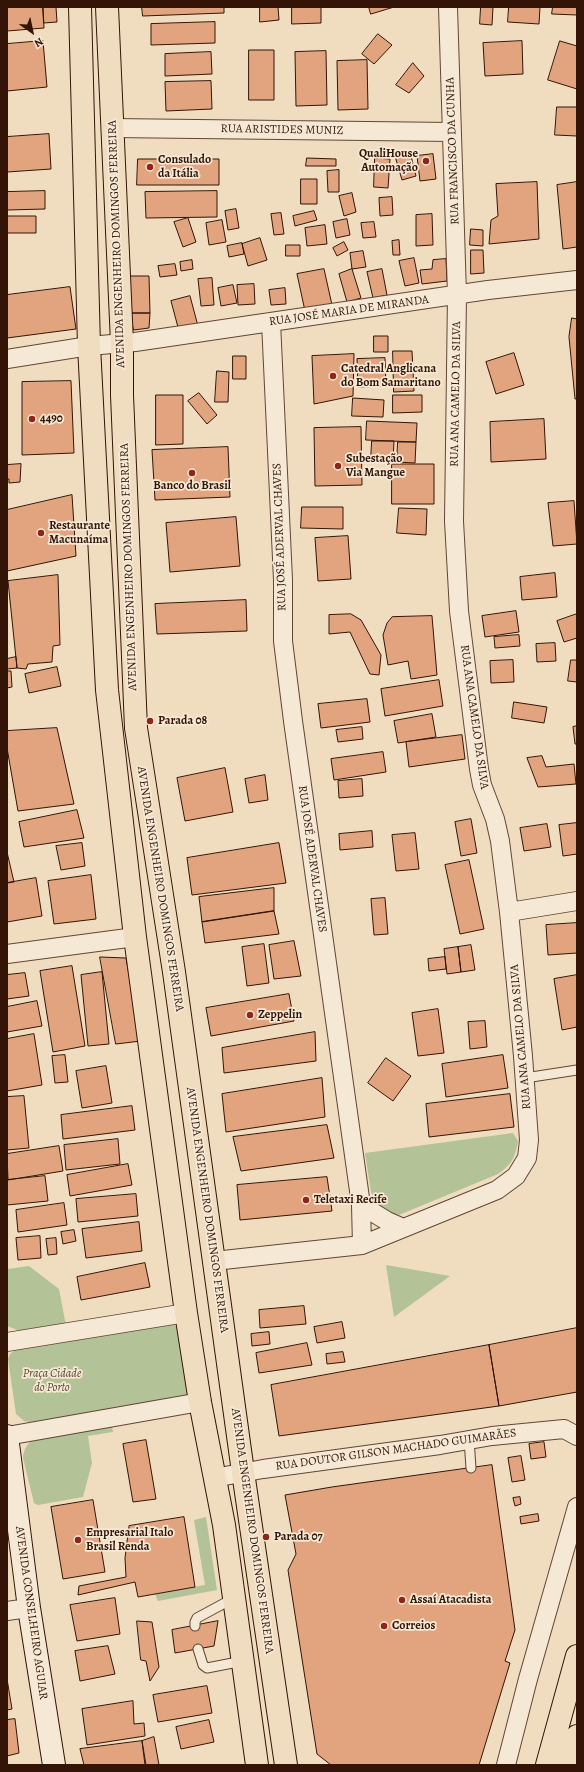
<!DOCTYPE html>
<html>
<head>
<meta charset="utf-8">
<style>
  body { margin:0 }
  #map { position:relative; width:584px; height:1772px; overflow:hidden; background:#f0ddbf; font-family:Alegreya,serif }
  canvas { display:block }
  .frame { position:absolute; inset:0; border:8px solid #331407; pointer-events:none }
  .north { position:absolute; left:12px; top:12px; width:40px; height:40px; -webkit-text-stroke:3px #f5e9d5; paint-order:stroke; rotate:147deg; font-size:11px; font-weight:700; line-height:16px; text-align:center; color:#331407 }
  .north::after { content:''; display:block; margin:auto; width:14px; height:18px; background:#331407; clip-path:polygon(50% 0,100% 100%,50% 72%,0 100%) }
</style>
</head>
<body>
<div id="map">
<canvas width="584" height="1772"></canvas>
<div class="frame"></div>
<div class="north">N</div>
</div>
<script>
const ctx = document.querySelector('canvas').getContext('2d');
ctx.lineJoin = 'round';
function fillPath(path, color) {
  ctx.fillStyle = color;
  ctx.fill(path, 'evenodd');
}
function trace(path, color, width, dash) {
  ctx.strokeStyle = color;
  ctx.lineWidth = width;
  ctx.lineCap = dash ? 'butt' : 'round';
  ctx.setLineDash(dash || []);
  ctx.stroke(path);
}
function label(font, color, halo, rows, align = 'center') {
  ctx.font = font + ' Alegreya,serif';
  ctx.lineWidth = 3.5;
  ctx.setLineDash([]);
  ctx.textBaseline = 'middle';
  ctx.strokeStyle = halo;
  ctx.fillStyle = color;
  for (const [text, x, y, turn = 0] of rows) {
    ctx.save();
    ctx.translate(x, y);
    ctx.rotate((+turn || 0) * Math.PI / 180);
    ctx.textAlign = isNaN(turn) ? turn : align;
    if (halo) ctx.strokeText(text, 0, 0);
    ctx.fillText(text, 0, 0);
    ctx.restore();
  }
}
fillPath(new Path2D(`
  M513,1133L518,1141C515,1158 512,1164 498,1174L399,1215L380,1210L371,1192L365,1153Z
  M386,1265L450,1276L394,1317Z
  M29,1266L59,1289L66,1326L20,1331L7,1326V1269Z
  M173,1324L179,1328L192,1387L186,1395L180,1398L30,1422L24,1421L16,1414L8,1359L10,1354L17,1348Z
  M112,1426L113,1432L88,1436L92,1463L83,1497L38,1505L34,1503L23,1458C24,1448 27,1444 35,1438Z
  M206,1517L217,1590L158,1601L155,1594L205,1585L194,1520Z`), '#b4c297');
const building = new Path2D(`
  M7,7H43L44,28L7,31Z
  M43,7H56L57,22L44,23Z
  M142,7H224V13L143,16Z
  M260,7H278L279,20L260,22Z
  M292,7H321V23L292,24Z
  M369,7H394L371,14Z
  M481,7H493L492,25L480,24Z
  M509,7H540L539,24L508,22Z
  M553,7H577V15L552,14Z
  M215,22V43L151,45V24Z
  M378,34L392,45L374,64L362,54Z
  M43,41L47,87L7,91V44Z
  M522,41L523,74L485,76L483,43Z
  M560,41L577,46V89L548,80Z
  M249,50H274V100H249Z
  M326,51L327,105L296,106L295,52Z
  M211,52L212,74L165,76V54Z
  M367,60L368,109L338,110L337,61Z
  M413,63L424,76L409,93L396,85Z
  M211,81L212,109L166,111L165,82Z
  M557,107H577V136L555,135Z
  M49,134L51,169L7,172V137Z
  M410,152L416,176L402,180L395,156Z
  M433,154L436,179L420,181L417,156Z
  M307,158L336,159V166H306Z
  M375,158L390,159L388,188L374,187Z
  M138,159H219V185H137Z
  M339,170V192H328L327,171Z
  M301,179H317V204H301Z
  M537,182L539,239L489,244L491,220L498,216L496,184Z
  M577,182V247L563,249L557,185Z
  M45,191V209L7,210V192Z
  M217,191V217L146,218L145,192Z
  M352,193L356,212L344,216L339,196Z
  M392,197L393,215L380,216L379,198Z
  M236,209L239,228L228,230L225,211Z
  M314,211L317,220L295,226L293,216Z
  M281,213L284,234L274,235L271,214Z
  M432,214L433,245L416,246V215Z
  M7,216H36V233H7Z
  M188,218L196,242L183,247L174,222Z
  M347,219L350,235L336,238L333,222Z
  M222,220L226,242L209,245L206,223Z
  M374,222L376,237L363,238L361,223Z
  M325,225L327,244L307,246L305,228Z
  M471,229L483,230V246L470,245Z
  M260,238L267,260L248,266L242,244Z
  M399,240L400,255H393L392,241Z
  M344,242L348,250L337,256L333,248Z
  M242,243L244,254L229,257L227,246Z
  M286,245H300V256H286Z
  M471,250H483L484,273L471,274Z
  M363,251L366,267L352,269L350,253Z
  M414,258L419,283L405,286L399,261Z
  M446,259L447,281L422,284L420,270L432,269L433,260Z
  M192,260L193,269L181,271L180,262Z
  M175,264L177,275L160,277L158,266Z
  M324,269L332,305L305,311L297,274Z
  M352,269L361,298L347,302L339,274Z
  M382,269L387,295L373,298L367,272Z
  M130,276H149L150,313H130Z
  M212,278L214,305L201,306L198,279Z
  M254,284L255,304L238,305L237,285Z
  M233,285L237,303L221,306L218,288Z
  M70,287L76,329L7,338V295Z
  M285,288L286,304L271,305L269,290Z
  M190,296L198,326L179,331L171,301Z
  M130,313H150L149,328L134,330Z
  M572,318L577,319V399H575L569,337Z
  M374,336H388V352H374Z
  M393,351H412L414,391L394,392Z
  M514,353L524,385L496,394L486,362Z
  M354,354L353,396L314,404L312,356Z
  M233,356H246V379H233Z
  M385,358L386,386L358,387L357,359Z
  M217,371L229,372L228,402H215Z
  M71,381L74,453L22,455V382Z
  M199,393L217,415L207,424L188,401Z
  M156,395H183V444L156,445Z
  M393,395H422V412L393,413Z
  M353,398L384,400L383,417L352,416Z
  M544,419L546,459L491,462L490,422Z
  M367,421L417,423L416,442L366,440Z
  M361,427L362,485L315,486L314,428Z
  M372,441H394L393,462L371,461Z
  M398,442H416L415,463L397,462Z
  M228,447L230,497L155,500L152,450Z
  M21,464L20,482L9,483V479H7V465Z
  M392,464H434V504H392Z
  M72,495L76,556L7,571V510Z
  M574,501L577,544L553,546L548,503Z
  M302,507H343V529L301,528Z
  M399,508L427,509L426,535L397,533Z
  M236,517L240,566L170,572L166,523Z
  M348,536L351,579L318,581L315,538Z
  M555,573L557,597L522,600L520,577Z
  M58,575L60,645L53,646L52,662L28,664L26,669L17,668L8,581Z
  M246,600L247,631L157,634L155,604Z
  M516,611L519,632L485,637L482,616Z
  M351,614L361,620L381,655L379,675L370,674L350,632L329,634V615Z
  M577,614V638L564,642L557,621Z
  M432,616L437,675L411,679L408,661L388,665L383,635L387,623L392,617Z
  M519,635L520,646L495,648L494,637Z
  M555,643L556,661L537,662L536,644Z
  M16,657L17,668L7,669V659Z
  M513,660L514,682L491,683L490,661Z
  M571,660H577V682L568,681Z
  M57,667L61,686L29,693L25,674Z
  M7,671H11L12,687L7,688Z
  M439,680L443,706L385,716L381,689Z
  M367,699L370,722L321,728L318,704Z
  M514,702L547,707L544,723L512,718Z
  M432,714L436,737L398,743L394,721Z
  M577,726V744H575L573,727Z
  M362,727L363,739L338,742L336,730Z
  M57,728L74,804L18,811L7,748V731Z
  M462,735L465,759L409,767L406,742Z
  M383,752L386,772L334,780L331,759Z
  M542,756L546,767L574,764L576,784L538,787L527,758Z
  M225,768L233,812L185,821L177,778Z
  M265,775L268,800L249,803L245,779Z
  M362,779L363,796L339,798L338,781Z
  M77,810L84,838L24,847L19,822Z
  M471,819L477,853L461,856L455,822Z
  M577,823V854L563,856L559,825Z
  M547,824L551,847L524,851L520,828Z
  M372,831L373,847L340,850L339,834Z
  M415,833L419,869L396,871L392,835Z
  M82,843L85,866L61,870L56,846Z
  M279,843L286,883L192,895L187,858Z
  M7,852L14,882L7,883Z
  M469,860L484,929L460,934L445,865Z
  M91,875L96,919L54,924L48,881Z
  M36,878L42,916L7,922V883Z
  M274,888V911L202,922L199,897Z
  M385,898L388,934L374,935L371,899Z
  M274,911L279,934L205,943L202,922Z
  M577,923V953L548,955L546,925Z
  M294,941L301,976L274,979L269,945Z
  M264,944L269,983L247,986L242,947Z
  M471,945L475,970L461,972L458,947Z
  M458,947L461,972L447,974L444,949Z
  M100,957L126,958L141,1041L116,1044Z
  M445,957L446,969L429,971L428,959Z
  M72,966L85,1046L53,1052L40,971Z
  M102,972L109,1044L88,1046L81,975Z
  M25,973L29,996L7,999V975Z
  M577,975V1027L562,1030L554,979Z
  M289,994L294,1021L211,1036L206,1008Z
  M37,1001L42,1026L7,1032V1007Z
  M438,1009L444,1053L418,1056L412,1013Z
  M485,1021L487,1047L470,1049L468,1022Z
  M315,1032L316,1061L224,1073L222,1048Z
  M34,1034L42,1085L7,1091V1039Z
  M65,1055L68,1082L55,1083L52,1056Z
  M503,1055L508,1088L446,1097L442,1064Z
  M386,1058L411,1076L393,1101L368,1083Z
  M106,1066L112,1103L82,1108L76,1071Z
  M322,1078L325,1117L226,1132L222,1094Z
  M510,1094L514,1127L429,1137L426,1104Z
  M24,1096L29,1148L7,1150V1097Z
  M132,1106L135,1130L63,1139L61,1115Z
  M327,1125L334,1158L241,1171L233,1137Z
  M118,1139L120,1164L66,1170L64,1145Z
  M59,1146L63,1171L8,1180L7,1154Z
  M128,1164L132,1185L70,1196L67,1175Z
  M45,1176L48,1201L7,1205V1180Z
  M327,1177L332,1211L240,1220L237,1185Z
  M136,1194L138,1216L78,1222L76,1199Z
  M64,1203L67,1225L18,1232L16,1210Z
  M139,1222L142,1251L86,1258L82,1229Z
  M74,1230L76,1241L63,1244L61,1232Z
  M40,1236L41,1258L18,1260L16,1238Z
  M56,1238L57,1254L48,1255L46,1239Z
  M145,1263L150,1287L81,1300L77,1277Z
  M304,1306L306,1324L260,1328L259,1310Z
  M342,1322L345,1338L317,1343L314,1327Z
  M577,1328V1392L499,1406L489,1345Z
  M269,1332L270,1344L252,1346L251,1334Z
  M307,1343L312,1365L259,1373L256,1353Z
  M489,1345L499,1406L279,1436L271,1385Z
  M343,1352L345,1362L327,1364L326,1354Z
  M146,1440L156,1499L133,1502L123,1444Z
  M544,1442L546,1457L531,1459L529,1444Z
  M521,1456L525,1480L512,1482L508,1458Z
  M492,1465L515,1630L505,1661L510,1663L479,1765H331L317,1754L288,1570L296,1554L285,1495L332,1487Z
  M520,1497L521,1504L515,1506L513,1498Z
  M93,1500L105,1572L63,1579L51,1507Z
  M538,1514L539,1521L521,1524L520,1517Z
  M184,1517L195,1587L138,1597L135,1582L78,1595L79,1586L126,1577L125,1558L129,1526Z
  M115,1598L120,1634L77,1641L70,1605Z
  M137,1621L152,1622L159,1667L150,1681L146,1661L141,1660Z
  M218,1621L214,1646L175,1653L172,1630Z
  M108,1646L115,1674L80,1681L75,1651Z
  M7,1679L12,1709L7,1710Z
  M207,1686L212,1713L158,1722L153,1695Z
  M133,1701L134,1724L144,1723L145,1736L87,1745L82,1709Z
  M15,1719L19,1753L7,1756V1720Z
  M209,1720L214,1742L181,1749L176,1727Z
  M154,1737L159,1765H146L142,1741Z
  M142,1741L145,1765H84L80,1749Z`);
fillPath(building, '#e2a47f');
trace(building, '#331407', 1);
const lane = new Path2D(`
  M525,1078L577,1070
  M469,1439L471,1468
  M195,1626V1622L197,1618L234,1598
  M198,1649L203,1665L207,1668L243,1661`);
const street = new Path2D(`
  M112,128L452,132
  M271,322L283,580V641L293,721L361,1205L362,1245
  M7,359L89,346L135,342L488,290L577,280
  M509,912L577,901
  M7,954L135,937
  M361,1205L387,1221L403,1228
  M214,1261L362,1245L497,1190L516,1176L527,1158L529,1140L523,1056L509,912L500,841L495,819L482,785L479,769L459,611L454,521L457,295L448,7
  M7,1342L186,1313
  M7,1436L200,1402
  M214,1478L263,1469L440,1445L492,1436L564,1429L577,1436
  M7,1611L29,1608
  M506,1765L528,1679L577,1507`);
const secondary = new Path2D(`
  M7,1436L29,1608L54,1765`);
const primary = new Path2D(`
  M80,7L89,346L107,690L135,937L186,1313L200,1402L224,1525L257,1765
  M107,7L122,343V395L136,728L174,972L243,1472L286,1765
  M547,1765L577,1656
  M569,1765L577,1736`);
trace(lane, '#624635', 11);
trace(street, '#624635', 20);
trace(secondary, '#331407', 24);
trace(primary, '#331407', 24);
trace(lane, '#f5e9d5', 9);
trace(street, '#f5e9d5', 18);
trace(secondary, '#f5e9d5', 22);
trace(primary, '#f0ddbf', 22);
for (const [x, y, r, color] of [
  [426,161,4,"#8f2418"],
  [150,167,4,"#8f2418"],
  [333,376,4,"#8f2418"],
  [32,419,4,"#8f2418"],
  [338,466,4,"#8f2418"],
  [192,473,4,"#8f2418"],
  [41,533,4,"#8f2418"],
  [150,721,4,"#8f2418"],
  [250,1015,4,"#8f2418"],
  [306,1200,4,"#8f2418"],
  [266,1537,4,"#8f2418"],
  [78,1540,4,"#8f2418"],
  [402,1600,4,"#8f2418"],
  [384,1626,4,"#8f2418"]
]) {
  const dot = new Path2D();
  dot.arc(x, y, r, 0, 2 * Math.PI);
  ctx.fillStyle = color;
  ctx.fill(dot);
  trace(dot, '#f5e9d5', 1.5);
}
label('12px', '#331407', '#f5e9d5', [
  ["RUA ARISTIDES MUNIZ",282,130,1],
  ["RUA FRANCISCO DA CUNHA",453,151,-92],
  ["AVENIDA ENGENHEIRO DOMINGOS FERREIRA",117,244,-92],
  ["RUA JOSÉ MARIA DE MIRANDA",349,311,-8],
  ["RUA ANA CAMELO DA SILVA",456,394,-89],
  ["RUA JOSÉ ADERVAL CHAVES",280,537,-92],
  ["AVENIDA ENGENHEIRO DOMINGOS FERREIRA",129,567,-92],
  ["RUA ANA CAMELO DA SILVA",474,717,82],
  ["RUA JOSÉ ADERVAL CHAVES",312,859,82],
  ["AVENIDA ENGENHEIRO DOMINGOS FERREIRA",160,889,81],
  ["RUA ANA CAMELO DA SILVA",521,1037,-95],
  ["AVENIDA ENGENHEIRO DOMINGOS FERREIRA",207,1210,82],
  ["RUA DOUTOR GILSON MACHADO GUIMARÃES",396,1450,-8],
  ["AVENIDA ENGENHEIRO DOMINGOS FERREIRA",252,1531,82],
  ["AVENIDA CONSELHEIRO AGUIAR",31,1613,82]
]);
label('bold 12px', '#331407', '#f5e9d5', [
  ["QualiHouse",418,154,"right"],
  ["Automação",418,168,"right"],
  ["Consulado",158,160],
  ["da Itália",158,174],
  ["Catedral Anglicana",341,369],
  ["do Bom Samaritano",341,383],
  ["4490",40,419],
  ["Subestação",346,459],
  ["Via Mangue",346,473],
  ["Banco do Brasil",192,486,"center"],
  ["Restaurante",49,526],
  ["Macunaíma",49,540],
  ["Parada 08",158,721],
  ["Zeppelin",258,1015],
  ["Teletaxi Recife",314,1200],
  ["Empresarial Italo",86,1533],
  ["Brasil Renda",86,1547],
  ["Parada 07",274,1537],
  ["Assaí Atacadista",410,1600],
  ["Correios",392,1626]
], 'left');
label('italic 12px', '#5a4832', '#f5e9d5', [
  ["Praça Cidade",52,1374],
  ["do Porto",52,1388]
]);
</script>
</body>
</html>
